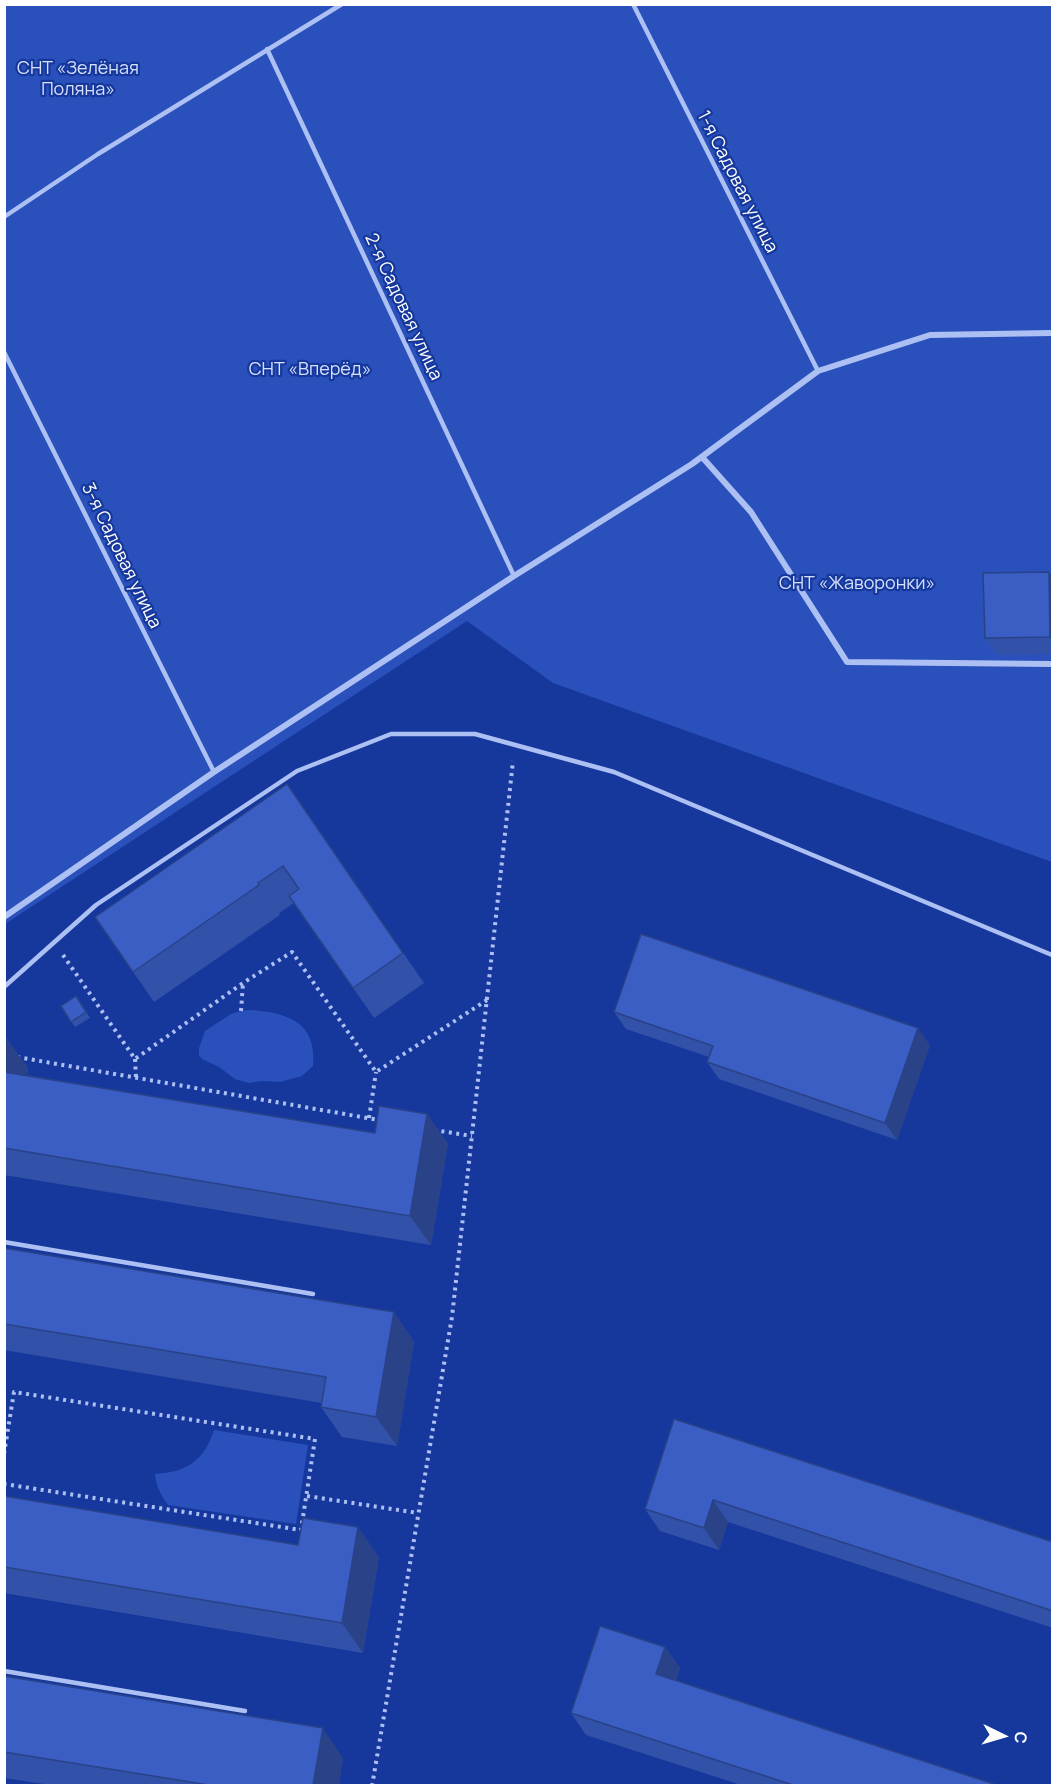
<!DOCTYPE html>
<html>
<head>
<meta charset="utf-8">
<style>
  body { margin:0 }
  #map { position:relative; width:1057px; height:1790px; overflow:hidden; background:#16389d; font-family:Manrope,sans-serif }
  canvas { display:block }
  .frame { position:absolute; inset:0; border:6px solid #fff; pointer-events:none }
  .north { position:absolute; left:973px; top:1706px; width:60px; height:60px; -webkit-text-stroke:4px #16389d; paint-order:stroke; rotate:95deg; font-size:16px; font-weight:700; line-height:24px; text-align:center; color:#fff }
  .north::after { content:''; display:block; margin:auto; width:21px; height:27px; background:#fff; clip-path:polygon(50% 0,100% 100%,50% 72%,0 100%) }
</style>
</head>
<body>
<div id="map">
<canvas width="1057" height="1790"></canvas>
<div class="frame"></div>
<div class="north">С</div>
</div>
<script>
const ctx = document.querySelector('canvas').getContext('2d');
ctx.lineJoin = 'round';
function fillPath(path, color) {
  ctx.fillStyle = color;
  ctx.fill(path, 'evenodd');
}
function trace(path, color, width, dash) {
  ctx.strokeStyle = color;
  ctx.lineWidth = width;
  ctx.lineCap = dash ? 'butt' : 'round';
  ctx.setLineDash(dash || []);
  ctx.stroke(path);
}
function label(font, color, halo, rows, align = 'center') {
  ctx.font = font + ' Manrope,sans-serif';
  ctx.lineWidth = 4.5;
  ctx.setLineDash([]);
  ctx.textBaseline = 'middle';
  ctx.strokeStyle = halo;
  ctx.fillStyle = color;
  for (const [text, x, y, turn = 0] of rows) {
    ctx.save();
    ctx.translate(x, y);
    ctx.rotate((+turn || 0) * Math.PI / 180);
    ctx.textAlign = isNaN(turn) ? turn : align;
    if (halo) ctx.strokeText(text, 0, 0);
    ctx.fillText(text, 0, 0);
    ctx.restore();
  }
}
fillPath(new Path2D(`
  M5,5H1052V862L553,683L467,621L5,924Z
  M252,1010C289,1013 317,1023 313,1066L302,1076L280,1082L262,1081L249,1083L235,1079L219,1067L202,1059L199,1055V1048L205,1031L231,1014L241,1011Z
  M214,1430L308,1445L296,1524L168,1505C161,1496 156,1485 155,1474C187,1472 204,1461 214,1430Z`), '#2950bb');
trace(new Path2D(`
  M63,955L135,1059L243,983L292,952L376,1072L487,1000
  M241,1011L243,983
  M17,1057L379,1120
  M135,1059L136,1078
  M369,1118L376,1072
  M434,1130L472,1136
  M4,1454L14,1392L315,1439L301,1530L4,1484
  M307,1496L418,1513
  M372,1786L452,1317L513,761`), '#adc0f3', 4, [3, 4.5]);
trace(new Path2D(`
  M633,4L818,371
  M267,49L514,576
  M4,217L98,154L342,4
  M4,352L214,772
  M4,987L96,905L297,771L391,734H475L614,772L1052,955
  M4,1242L313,1294
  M4,1671L245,1711`), '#adc0f3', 4.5);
trace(new Path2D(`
  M702,457L751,512L847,662L1052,664
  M4,917L214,772L514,576L692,464L818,371L930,335L1052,333`), '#adc0f3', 6);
fillPath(new Path2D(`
  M1049,572L1053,577V654L997,655L985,638Z
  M287,784L424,983L374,1018L294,903L279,913L280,915L154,1002L95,917Z
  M76,996L90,1018L75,1027L61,1006Z
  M614,1012L930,1045L897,1140L719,1079L707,1062L709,1057L626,1029Z
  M4,1038L7,1039L28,1068L27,1075L375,1133L427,1114L448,1144L431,1245L4,1175Z
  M4,1248L394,1312L414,1342L397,1446L342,1437L321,1407L322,1403L4,1350Z
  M674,1419L1053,1542V1628L728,1522L719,1550L660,1531L645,1509Z
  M4,1496L298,1545L379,1557L363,1653L4,1593Z
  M665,1647L680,1668L676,1681L997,1785H741L586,1735L571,1713Z
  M4,1676L343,1758L339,1785H51L4,1778Z`), '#3251a8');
fillPath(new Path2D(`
  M1049,572L1053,577V640L1050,637Z
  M918,1028L930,1045L897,1140L885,1123Z
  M7,1039L28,1068L23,1101L4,1075V1054Z
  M427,1114L448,1144L431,1245L410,1216Z
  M394,1312L414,1342L397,1446L376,1417Z
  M713,1500L728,1522L719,1550L704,1528Z
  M358,1527L379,1557L363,1653L342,1623Z
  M665,1647L680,1668L671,1696L656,1674Z
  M323,1728L343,1758L339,1785H313Z`), '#294288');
const building = new Path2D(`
  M1049,572L1050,637L985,638L983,573Z
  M287,784L403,953L353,988L289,896L299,889L283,866L258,883L259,885L133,972L95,917Z
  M641,934L918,1028L885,1123L707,1062L713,1046L614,1012Z
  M76,996L86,1012L71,1022L61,1006Z
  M4,1038L7,1039L4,1054Z
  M4,1072L375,1133L379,1106L427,1114L410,1216L4,1148Z
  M4,1248L394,1312L376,1417L321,1407L326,1377L4,1324Z
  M674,1419L1053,1542V1611L713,1500L704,1528L645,1509Z
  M4,1496L298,1545L303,1518L358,1527L342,1623L4,1567Z
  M600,1626L665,1647L656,1674L997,1785H793L571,1713Z
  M4,1676L323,1728L313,1785H209L4,1752Z`);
fillPath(building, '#3a5ec3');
trace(building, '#294288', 1.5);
label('18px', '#d5e0fd', '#16389d', [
  ["СНТ «Зелёная",78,69],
  ["Поляна»",78,90],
  ["СНТ «Вперёд»",310,370],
  ["СНТ «Жаворонки»",857,584]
]);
label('18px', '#fff', '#16389d', [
  ["1-я Садовая улица",737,182,63],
  ["2-я Садовая улица",403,307,65],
  ["3-я Садовая улица",121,556,64]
]);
</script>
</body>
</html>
